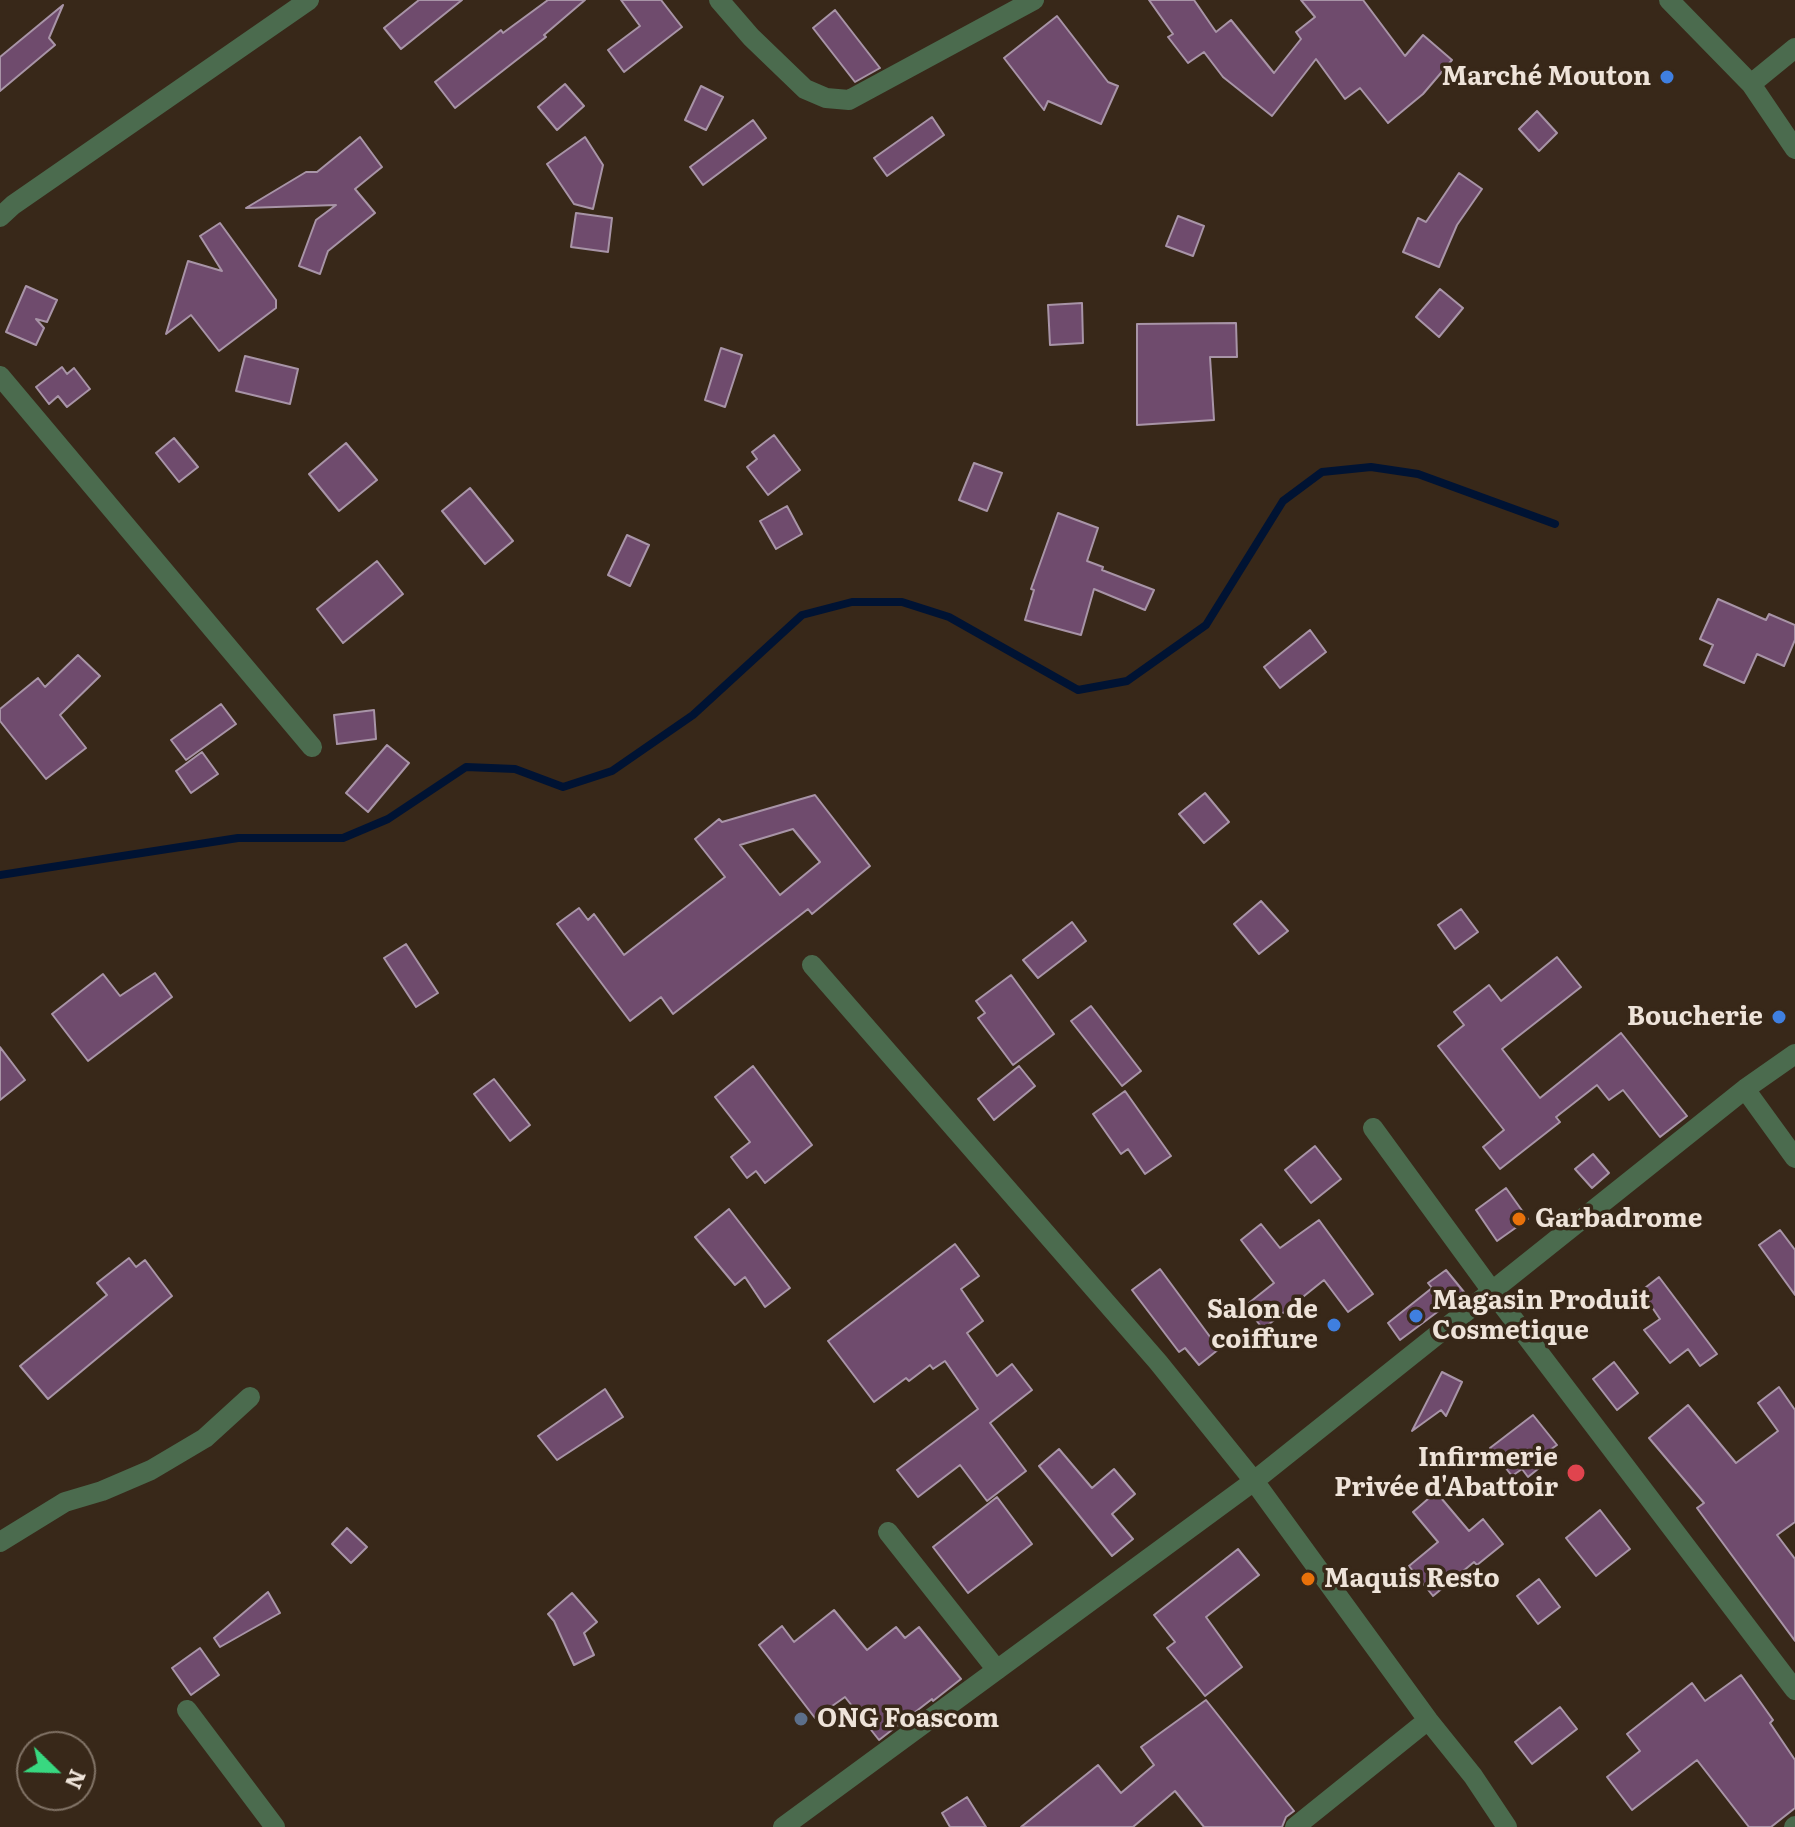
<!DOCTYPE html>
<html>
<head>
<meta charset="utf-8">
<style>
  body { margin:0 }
  #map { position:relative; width:1795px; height:1827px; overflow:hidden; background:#382819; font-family:Literata,serif }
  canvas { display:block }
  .north { position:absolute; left:16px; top:1731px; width:80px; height:80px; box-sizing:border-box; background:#382819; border:2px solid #817366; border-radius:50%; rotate:113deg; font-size:22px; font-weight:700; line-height:32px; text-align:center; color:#eee3d9 }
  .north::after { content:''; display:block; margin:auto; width:28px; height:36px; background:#38d880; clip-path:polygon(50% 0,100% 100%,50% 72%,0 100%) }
</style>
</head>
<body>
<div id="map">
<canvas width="1795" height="1827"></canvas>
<div class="north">N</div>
</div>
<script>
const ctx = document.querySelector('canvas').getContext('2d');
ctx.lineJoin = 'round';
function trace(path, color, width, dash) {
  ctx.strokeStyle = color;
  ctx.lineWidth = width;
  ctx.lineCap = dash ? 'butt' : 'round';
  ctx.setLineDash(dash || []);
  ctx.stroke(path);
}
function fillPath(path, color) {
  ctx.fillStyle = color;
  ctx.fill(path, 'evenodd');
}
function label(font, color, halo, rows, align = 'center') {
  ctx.font = font + ' Literata,serif';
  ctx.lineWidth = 7;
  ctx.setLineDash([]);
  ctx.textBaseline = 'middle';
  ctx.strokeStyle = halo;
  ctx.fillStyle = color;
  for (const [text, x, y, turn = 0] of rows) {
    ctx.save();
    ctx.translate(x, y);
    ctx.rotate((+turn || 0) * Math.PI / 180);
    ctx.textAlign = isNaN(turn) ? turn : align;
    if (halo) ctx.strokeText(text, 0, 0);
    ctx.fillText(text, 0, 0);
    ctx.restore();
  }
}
trace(new Path2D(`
  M0,875L238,838H343L388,819L466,767L515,769L563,787L612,771L693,715L802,615L852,602H902L949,617L1078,690L1127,681L1206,625L1283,501L1322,472L1371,467L1418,474L1555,524`), '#001333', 8);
const building = new Path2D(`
  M419,0H462L401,49L384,28Z
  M548,0H585L544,35L546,37L455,108L435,82L501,30L503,33Z
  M621,0H661L682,27L624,72L608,50L640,26Z
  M1149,0H1194L1216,32L1231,20L1274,73L1301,39L1296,32L1315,17L1301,0H1363L1405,56L1423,35L1452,60L1423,94L1388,123L1360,88L1345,99L1316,59L1272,116L1223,77L1204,52L1188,63L1168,37L1173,34Z
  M63,5L49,38L55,45L0,91V57Z
  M835,10L880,68L855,82L813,28Z
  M1057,16L1108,82L1118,86L1101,124L1048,101L1044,110L1004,58Z
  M565,84L584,106L557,130L538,107Z
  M701,86L723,97L706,130L685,120Z
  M1537,111L1557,133L1539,151L1519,129Z
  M932,117L944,135L887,176L874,158Z
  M753,120L766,138L703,185L690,167Z
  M360,137L382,167L355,189L375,213L328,251L320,274L299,266L316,220L336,205L246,208L306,172H317Z
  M585,137L603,165L593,209L574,204L547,164Z
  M1459,173L1482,189L1457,225L1439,267L1403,252L1418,218L1426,222Z
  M576,213L612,218L608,252L571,247Z
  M1178,216L1204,226L1193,256L1166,246Z
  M220,223L276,300V308L219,351L191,315L166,334L188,261L222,271L200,236Z
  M26,286L57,300L47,322L36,319L44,328L36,345L6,332Z
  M1440,289L1463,308L1439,337L1416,317Z
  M1082,303L1083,343L1050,345L1048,305Z
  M1236,323L1237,357H1210L1214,420L1137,425V324Z
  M721,348L742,355L725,407L705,400Z
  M245,356L298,369L290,404L236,391Z
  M62,367L67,374L74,368L90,389L67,407L58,396L49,404L36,387Z
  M774,435L800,470L768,495L747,467L757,459L752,452Z
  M174,438L198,467L179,482L156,453Z
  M346,443L377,480L339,511L309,474Z
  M974,463L1002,473L987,511L959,500Z
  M470,488L513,541L485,564L442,511Z
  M787,506L802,534L776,549L760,521Z
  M1058,513L1098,528L1087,561L1103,567L1102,570L1154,590L1145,610L1094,589L1081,635L1025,620L1034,590L1031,589Z
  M627,535L649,545L630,586L608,575Z
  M377,561L403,594L343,643L317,609Z
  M1718,599L1766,620L1769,614L1795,625V640L1784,666L1757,654L1744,683L1704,665L1713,645L1700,639Z
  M1310,630L1326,652L1280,688L1264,667Z
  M78,655L100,676L60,715L86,748L46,779L0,721V709L38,678L45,687Z
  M221,704L236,724L186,760L171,740Z
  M374,710L376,739L337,744L334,715Z
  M387,745L409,763L368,812L346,793Z
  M202,752L218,774L191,793L176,771Z
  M1205,793L1229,822L1204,843L1179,814Z
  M815,795L870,866L812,914L808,909L673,1014L661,997L630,1021L557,924L579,908L588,920L594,914L624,955L725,877L695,839L719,819L722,822ZM793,829L820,862L780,895L740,845Z
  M1261,901L1288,931L1259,954L1234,924Z
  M1461,909L1478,932L1455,949L1438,925Z
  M1072,922L1086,941L1038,978L1023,960Z
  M406,944L438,993L416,1007L384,958Z
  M1557,957L1581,987L1502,1049L1540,1098L1621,1033L1687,1116L1660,1137L1623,1090L1609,1100L1597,1085L1556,1117L1560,1122L1500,1169L1483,1147L1504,1130L1438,1046L1464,1025L1454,1012L1489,985L1501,1001Z
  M155,973L172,997L88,1061L52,1014L103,974L120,996Z
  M1011,975L1054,1034L1013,1065L978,1018L985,1013L976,1001Z
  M1091,1006L1141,1071L1122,1086L1071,1021Z
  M0,1047L25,1080L0,1100Z
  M753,1066L812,1145L765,1183L756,1171L747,1178L731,1157L750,1142L715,1097Z
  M1019,1066L1035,1086L994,1120L978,1099Z
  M494,1079L530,1125L510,1141L474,1094Z
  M1125,1091L1171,1156L1145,1174L1128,1149L1121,1154L1093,1114Z
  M1315,1146L1341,1179L1311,1203L1285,1170Z
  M1593,1154L1609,1173L1592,1188L1575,1169Z
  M1506,1188L1528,1219L1497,1241L1476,1210Z
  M729,1209L790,1288L765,1307L745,1277L735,1285L695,1237Z
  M1319,1220L1373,1294L1348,1312L1324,1280L1263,1329L1245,1306L1274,1283L1241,1240L1261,1224L1280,1248Z
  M1780,1230L1795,1250V1295L1759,1245Z
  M955,1244L979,1276L961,1289L983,1321L967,1333L997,1376L1012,1364L1032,1390L990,1423L1026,1471L987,1501L960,1465L918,1497L897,1470L978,1409L945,1361L933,1369L930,1365L909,1381L906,1378L874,1402L828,1341Z
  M129,1258L136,1267L145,1260L172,1296L48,1399L20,1366L107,1295L97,1283Z
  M1160,1269L1219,1349L1199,1365L1185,1348L1179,1352L1132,1290Z
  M1446,1270L1464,1292L1400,1340L1388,1323L1432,1288L1428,1283Z
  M1659,1277L1717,1354L1700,1366L1688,1349L1670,1363L1644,1330L1660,1319L1641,1291Z
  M1614,1362L1638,1393L1617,1410L1593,1379Z
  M1442,1372L1462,1382L1446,1416L1441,1410L1412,1431Z
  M1779,1387L1795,1410V1522L1777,1535L1795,1559V1641L1697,1508L1704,1503L1649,1438L1688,1405L1736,1463L1778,1431L1758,1403Z
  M605,1389L623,1417L557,1460L538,1436Z
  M1533,1415L1557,1445L1543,1455L1548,1461L1528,1477L1522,1469L1512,1476L1490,1448Z
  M1059,1449L1092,1488L1114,1469L1135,1494L1112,1514L1133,1539L1112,1556L1039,1466Z
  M1436,1492L1469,1531L1483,1519L1503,1544L1477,1565L1474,1562L1433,1596L1409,1566L1438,1542L1413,1512Z
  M997,1497L1032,1544L968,1593L933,1547Z
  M1600,1510L1630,1549L1596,1576L1566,1538Z
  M347,1528L367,1547L351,1563L332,1544Z
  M1238,1549L1259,1575L1206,1617L1242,1667L1205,1696L1167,1648L1175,1642L1154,1615Z
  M1539,1579L1560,1607L1538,1624L1517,1596Z
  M268,1592L280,1613L220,1647L214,1638Z
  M572,1593L597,1622L584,1633L594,1655L574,1665L554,1621L548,1614Z
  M834,1610L867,1650L896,1627L905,1638L919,1627L961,1679L933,1701L932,1699L879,1740L845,1697L815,1718L759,1645L782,1626L794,1642Z
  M200,1648L219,1675L191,1695L172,1668Z
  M1741,1675L1773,1720L1770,1723L1795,1760V1808L1771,1827H1749L1697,1760L1632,1810L1607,1777L1640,1751L1627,1734L1692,1683L1705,1701Z
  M1206,1700L1294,1811L1286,1817L1282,1827H1204L1175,1791L1133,1827H1021L1098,1765L1121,1793L1154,1765L1141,1747Z
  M1560,1707L1577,1729L1532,1764L1515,1742Z
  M967,1797L986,1827H950L942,1813Z`);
fillPath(building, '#6f4b6d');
trace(building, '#a894a7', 2);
trace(new Path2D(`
  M719,0L751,37L805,89L826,98L849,100L1034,0
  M1669,0L1751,84L1795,149
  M1751,84L1795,48
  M0,217L13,205L309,0
  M0,376L312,747
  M812,965L1158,1362L1254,1481L1428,1720L1473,1776L1507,1827
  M1745,1089L1795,1158
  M1373,1128L1492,1291L1795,1690
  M888,1532L997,1670
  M0,1542L65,1502L102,1491L151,1470L205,1438L250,1397
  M187,1710L275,1827
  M783,1827L1254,1481L1745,1089L1795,1054
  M1295,1827L1428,1720
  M1794,1827L1795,1826`), '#4b6b4e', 20);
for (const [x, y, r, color] of [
  [1667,77,8,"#3f7fe0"],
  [1779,1017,8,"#3f7fe0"],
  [1519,1219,8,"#e8710a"],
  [1416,1316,8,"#3f7fe0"],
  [1334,1325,8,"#3f7fe0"],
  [1576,1473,10,"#e0444e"],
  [1308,1579,8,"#e8710a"],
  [801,1719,8,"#5c6f8a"]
]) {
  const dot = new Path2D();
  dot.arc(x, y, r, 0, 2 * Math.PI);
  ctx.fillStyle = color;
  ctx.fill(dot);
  trace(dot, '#382819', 3);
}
label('bold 26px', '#eee3d9', '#382819', [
  ["Marché Mouton",1651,77],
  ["Boucherie",1763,1017],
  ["Garbadrome",1535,1219,"left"],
  ["Magasin Produit",1432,1301,"left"],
  ["Cosmetique",1432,1331,"left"],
  ["Salon de",1318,1310],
  ["coiffure",1318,1340],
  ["Infirmerie",1558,1458],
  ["Privée d'Abattoir",1558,1488],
  ["Maquis Resto",1324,1579,"left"],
  ["ONG Foascom",817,1719,"left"]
], 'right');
</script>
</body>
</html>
